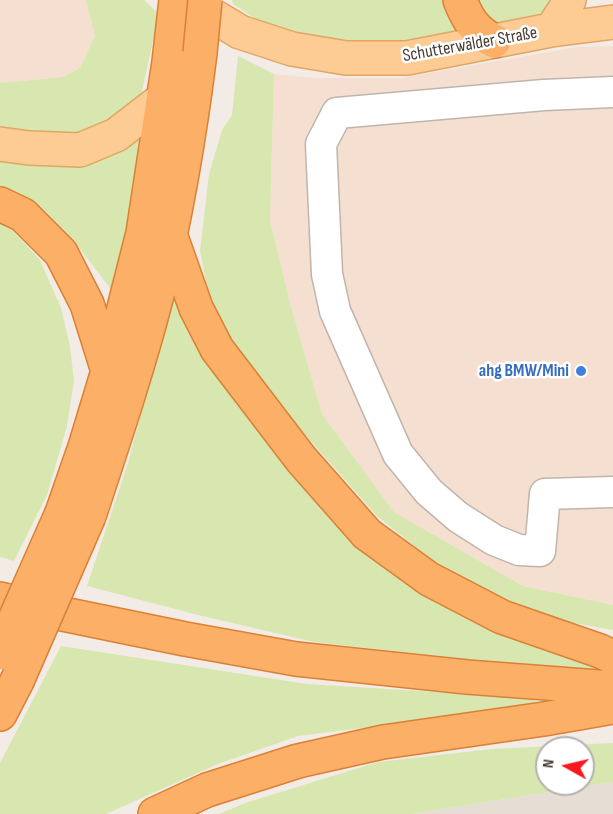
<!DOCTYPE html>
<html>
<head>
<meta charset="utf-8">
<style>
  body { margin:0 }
  #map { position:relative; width:613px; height:814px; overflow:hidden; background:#f3ece6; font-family:"Sofia Sans Condensed",sans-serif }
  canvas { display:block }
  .north { position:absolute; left:535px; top:736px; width:60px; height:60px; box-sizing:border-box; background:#fff; border:2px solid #b5b1ae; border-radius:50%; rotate:278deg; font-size:16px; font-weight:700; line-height:24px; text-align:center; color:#453c35 }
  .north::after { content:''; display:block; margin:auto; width:21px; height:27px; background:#f71820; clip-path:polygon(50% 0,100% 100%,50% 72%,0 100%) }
</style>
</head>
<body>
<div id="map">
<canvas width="613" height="814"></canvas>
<div class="north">N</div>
</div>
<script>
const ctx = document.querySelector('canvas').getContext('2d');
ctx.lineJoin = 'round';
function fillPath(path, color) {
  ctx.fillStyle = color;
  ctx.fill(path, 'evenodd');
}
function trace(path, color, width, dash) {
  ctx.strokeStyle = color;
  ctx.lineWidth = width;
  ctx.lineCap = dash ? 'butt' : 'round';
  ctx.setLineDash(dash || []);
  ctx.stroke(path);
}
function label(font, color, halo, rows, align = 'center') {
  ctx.font = font + ' "Sofia Sans Condensed",sans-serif';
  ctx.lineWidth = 5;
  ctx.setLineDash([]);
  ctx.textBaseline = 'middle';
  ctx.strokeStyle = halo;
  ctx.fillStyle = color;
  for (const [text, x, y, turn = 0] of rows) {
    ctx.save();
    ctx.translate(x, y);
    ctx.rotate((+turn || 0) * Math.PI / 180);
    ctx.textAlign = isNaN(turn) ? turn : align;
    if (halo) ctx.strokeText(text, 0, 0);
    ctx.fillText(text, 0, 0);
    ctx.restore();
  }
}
fillPath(new Path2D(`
  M613,782V814H411Z`), '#e6ddd4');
fillPath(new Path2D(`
  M0,0H86L95,36L80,68L63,77L0,83Z
  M613,46V605L523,586L394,512L322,414L290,303L270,220L274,74L315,78H401L577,47Z`), '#f5dfd1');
fillPath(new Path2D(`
  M86,0H144L159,14L140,100L86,134L0,132V83L63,77L80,68L95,36Z
  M232,0H444L462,37L393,46L318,39L265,25L233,4Z
  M468,0H555L543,16L506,25L484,19Z
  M238,56L274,74L270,220L290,303L322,414L394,512L523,586L613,605V630L556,620L452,576L377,516L307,437L237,354L208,292L200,251L209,174L222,130L232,115Z
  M148,131L114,293L73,240L42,212L0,188V158Z
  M0,220L8,225L40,260L61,308L70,346L74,381L67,426L47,495L14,561L0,557Z
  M178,272L207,354L250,419L370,556L460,615L610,668L589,673L314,642L202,616L87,586L128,463Z
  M61,646L307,684L534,698L538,706L298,736L218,764L106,814H0V763Z
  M613,743V782L411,814H219L245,803L378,762L492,749ZM547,748H583V784H547Z`), '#d8e7af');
const minor = new Path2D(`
  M613,92L544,95L337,113L321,144L327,274L335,311L398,454L429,492L458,517L494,540L519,550L540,551L545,494L613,492`);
const major = new Path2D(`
  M187,0L240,32L292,49L346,58H407L551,30L613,22
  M551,30L564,11L569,0
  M0,144L29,148L80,150L116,135L164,98`);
const highway = new Path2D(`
  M460,0C468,20 475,31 494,41
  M0,204L23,215L61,253L87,304L108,371
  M170,234L196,308L217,349L301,459L367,534L429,579L502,617L600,651L613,657
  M62,513L85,447L108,371L143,233L169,62L176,0
  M89,516C113,443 138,369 157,295C176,215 190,134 200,53
  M0,599L58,613L185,639L296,659L467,677L613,688
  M0,714L17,681
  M155,814L207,790L298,761L383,742L544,719L613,707`);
trace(minor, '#c1b5ab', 33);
trace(major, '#e2a564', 36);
trace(highway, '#db8037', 36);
trace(minor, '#fff', 30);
trace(major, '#fdcc94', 33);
trace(highway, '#fcaf67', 33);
const highwayBridge = new Path2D(`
  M200,53L205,0
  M0,653L62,513
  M17,681L89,516`);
trace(highwayBridge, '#db8037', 36, []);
trace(highwayBridge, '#fcaf67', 33);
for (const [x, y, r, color] of [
  [581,371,6,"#3f7fe0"]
]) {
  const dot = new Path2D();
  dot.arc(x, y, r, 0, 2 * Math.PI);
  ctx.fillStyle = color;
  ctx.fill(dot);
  trace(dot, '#fff', 2);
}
label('18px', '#453c35', '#fff', [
  ["Schutterwälder Straße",470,45,-10]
]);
label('bold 18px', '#366cbe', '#fff', [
  ["ahg BMW/Mini",569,371]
], 'right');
</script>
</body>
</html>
